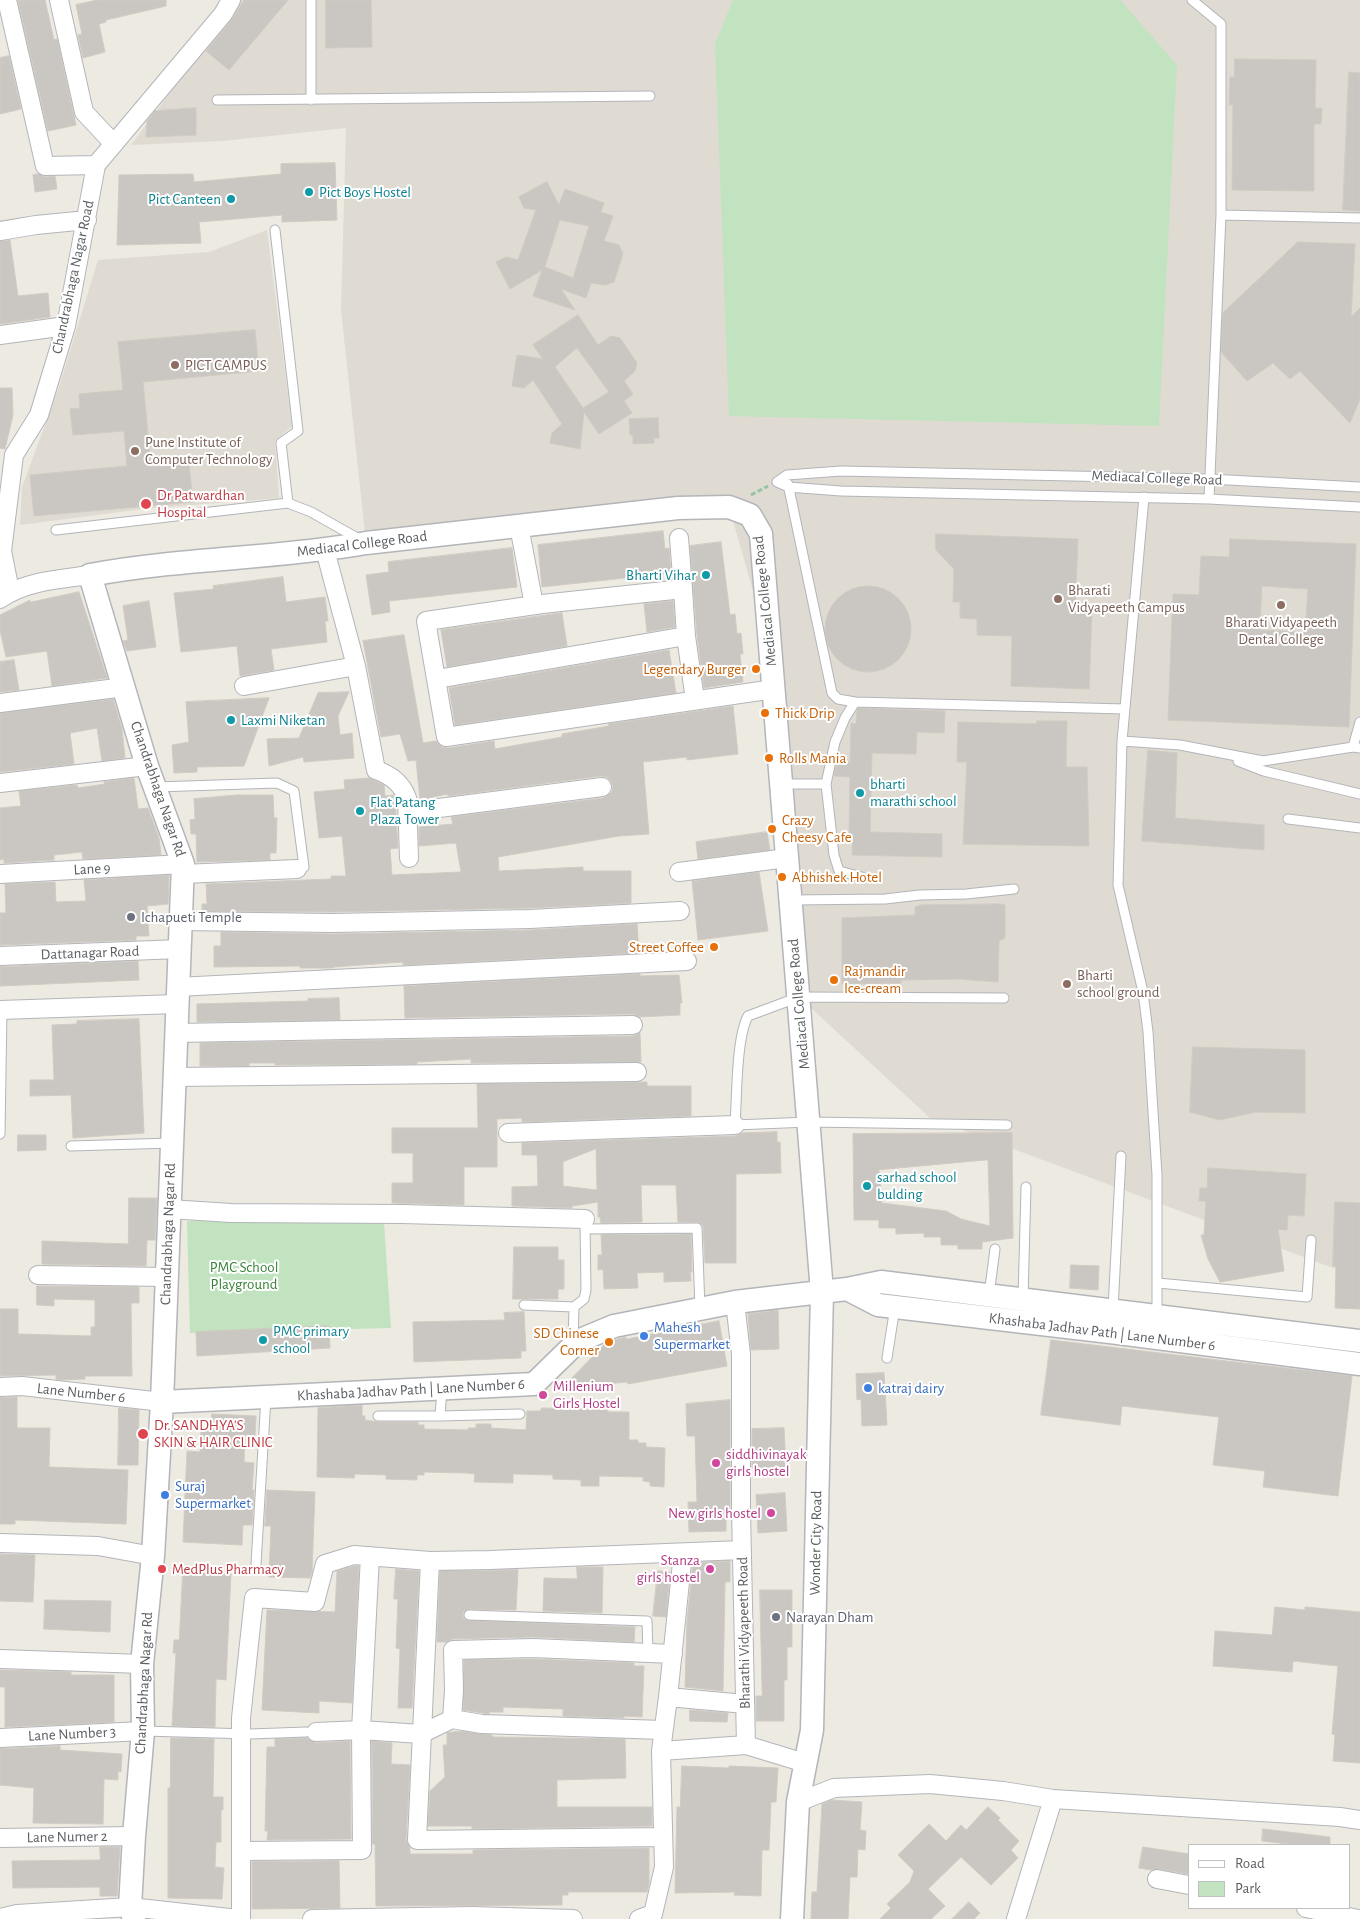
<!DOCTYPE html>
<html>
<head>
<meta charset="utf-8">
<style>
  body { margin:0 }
  #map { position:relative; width:1360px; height:1919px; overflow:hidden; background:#edeae2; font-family:"Alegreya Sans",sans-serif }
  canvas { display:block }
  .legend { position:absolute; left:1188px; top:1844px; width:162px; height:65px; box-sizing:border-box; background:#fff; border:1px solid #bdbfc0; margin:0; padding:6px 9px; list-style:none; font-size:15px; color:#5a5e62 }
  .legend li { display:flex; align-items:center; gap:10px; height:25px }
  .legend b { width:25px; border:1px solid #bdbfc0 }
</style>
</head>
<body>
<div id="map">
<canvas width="1360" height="1919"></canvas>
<ul class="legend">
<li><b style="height:6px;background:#fff"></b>Road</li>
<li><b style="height:14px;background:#c1e3bf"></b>Park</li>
</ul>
</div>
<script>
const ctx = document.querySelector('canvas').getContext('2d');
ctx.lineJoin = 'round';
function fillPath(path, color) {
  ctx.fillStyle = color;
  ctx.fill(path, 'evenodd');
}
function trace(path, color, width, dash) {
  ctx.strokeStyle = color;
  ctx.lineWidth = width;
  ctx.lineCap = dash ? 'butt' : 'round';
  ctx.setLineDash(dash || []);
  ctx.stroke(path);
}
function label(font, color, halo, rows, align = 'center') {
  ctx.font = font + ' "Alegreya Sans",sans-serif';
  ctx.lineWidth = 4;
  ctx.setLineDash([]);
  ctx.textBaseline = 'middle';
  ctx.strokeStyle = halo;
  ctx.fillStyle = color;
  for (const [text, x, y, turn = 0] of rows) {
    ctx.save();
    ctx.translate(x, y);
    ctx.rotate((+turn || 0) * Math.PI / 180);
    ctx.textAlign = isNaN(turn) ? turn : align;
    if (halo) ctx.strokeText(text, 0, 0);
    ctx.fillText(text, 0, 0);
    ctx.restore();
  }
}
fillPath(new Path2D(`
  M239,0H1360V1278L930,1118L799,997L771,654L729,507L366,543L341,310L346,128L223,141L131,145Z
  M267,230L292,426L275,441L279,498L143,509L20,525L22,487L58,390L98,260L209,252Z`), '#dfdbd3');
fillPath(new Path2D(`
  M733,0H1120L1177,65L1159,426L729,416L715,44Z
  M187,1221L384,1223L391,1328L190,1333Z`), '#c1e3bf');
const building = new Path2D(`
  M18,0H45L54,40L57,39L76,125L48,131Z
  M97,0H166V6L106,20V22L99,24L105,52L83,58L78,35L82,34L76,5Z
  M244,0H288L229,70L206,51L231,21Z
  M326,0H371L372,47L326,48Z
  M9,56L21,109L0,114V58Z
  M1235,59L1316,60L1315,108H1322L1321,124H1314V191L1232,190L1233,105H1229L1230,77H1234Z
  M1349,72L1360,73V211L1343,210Z
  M196,108V135L146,137L147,121L155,111Z
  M335,163L337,220L282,222V215L199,222L201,243L117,245L119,175L193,174L194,182L281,174V164Z
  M39,174L45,177L55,176L57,189L35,192L33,175Z
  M547,182L559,205L565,189L604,203L601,212L613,216L604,241L619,245L623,254L614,282L605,285L591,283L586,298L561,289L575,310L533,296L542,270L510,289L496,262L506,257L518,260L536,210L524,208L519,197ZM560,220L589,226L573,278L545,267Z
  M10,240L18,296L48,293L50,317L0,324V241Z
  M1298,242L1355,244L1351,317L1360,308V399L1350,423L1300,371L1290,379L1273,363L1247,381L1221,352L1223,313Z
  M578,315L598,345L611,336L620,338L637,363L635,371L624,381L633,394L624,401L632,413L599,434L584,412L580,449L550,443L552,433L562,424L533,380L524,388L512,386L517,355L543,359L533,345ZM577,348L609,392L583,408L555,367Z
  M255,330L259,371L143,382L151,467L189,464L193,502L34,516L30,475L127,466L124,431L73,435L70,409L80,408L79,394L123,390L118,342Z
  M0,388H12L13,415L5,449L0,448Z
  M658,418L659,438H654V443L633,444V435H630L629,419Z
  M663,531L665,549L669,548L671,573L542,587L538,545Z
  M936,534L1078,539L1075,608L1092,609L1089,689L1011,686L1012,636L977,635V619L960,618V602H953L954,569L936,550Z
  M1230,539L1356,544L1349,727L1168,720L1173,594L1199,595L1201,556L1229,557ZM1262,586L1308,589L1305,632L1260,630Z
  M721,542L730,615L735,614L737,634L741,633L743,654H740L743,682L704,688L697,635L690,546Z
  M512,548L517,587L389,601L390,612L372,615L366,575L389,572L388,562Z
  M283,577L286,602L325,597L328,621H325L327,642L271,649L274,670L240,676L237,646L181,652L174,593L214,589L213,586Z
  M825 629a43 43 0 1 1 86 0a43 43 0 1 1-86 0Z
  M79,592L107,678L52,686L47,651L6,657L0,630V615L30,600V602Z
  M149,601L156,647L127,651L123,641L128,640L123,606Z
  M673,601L675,627L647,632L644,604Z
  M562,613L567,646L447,667L441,630Z
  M404,635L423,743L436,741L442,747L448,748L494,741L495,749L562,737V734L609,726L608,724L733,706L738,754L687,760V757L643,762L649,834L619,836L498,857L499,871L583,867V871H631V903L530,908L333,912L202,911V904H207L206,884L331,879V876H346L342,836L319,838L314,792L345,789L344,780L369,778L384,785L385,796L394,795L395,798L398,848L390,849L392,875L461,872L456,843L419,846V827L453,824L451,817L603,798L612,792L613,786L611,781L607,777L601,776L448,796L447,794L420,800L416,760L408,761L400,734L381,737L363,641Z
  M669,650L676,693L455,725L449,688Z
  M14,660L19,690L0,692V662Z
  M349,692L338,716L340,735L352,733L354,758L304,762L303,757L269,766L267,739L299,738L318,693Z
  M269,698L244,766L197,767V772L174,773L172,745L189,742L186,702Z
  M113,699L122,729L125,758L102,761L97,728L70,733L74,764L0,772V713Z
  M858,708L945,711L944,733L917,732L916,754L872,753L870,832L942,834V857L852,855L853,837H849L850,777L834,776L837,762H850L851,723L856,724L857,711Z
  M1037,721H1067L1066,767H1087L1089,846L963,844L967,762H957L958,722L1037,724Z
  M1148,750L1177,753L1175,818L1264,825V850L1142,841Z
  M134,778L138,809L148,808L159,838L161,855L83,859L82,852L54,855V860L4,863V859L0,860V808L21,806L19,791L77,785L78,788L105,784L104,782Z
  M237,795H273L274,818H277L276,853H270V860L197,862L196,834H191L190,820L195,819L194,799Z
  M767,832L770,850L698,859L696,842Z
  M759,872L768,931L698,940L692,881Z
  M169,875L168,904L147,906L149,936H136V940L0,945V913H6L5,884L55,882L56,902L86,901L84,880Z
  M1001,904L1005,905V938L999,941L998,982L960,979L901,980V983L842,984V918L915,915V907L921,905Z
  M637,924L639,953L403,965V962L334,967L332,968H300V966L214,967V946H221V932L333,934L530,930Z
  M138,961L139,980L0,986V967Z
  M640,974V976L679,975L682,1003H680V1015L639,1017L633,1014L405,1018L404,986Z
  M339,998L340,1020L197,1022V1004L308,1001V999Z
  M139,1019L144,1133L73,1138L71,1095L30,1096V1080H54L52,1025L77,1024V1021Z
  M640,1033L641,1062L471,1063V1059L417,1062V1064L275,1065V1063H249V1066H200V1043L633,1036Z
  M1193,1047L1305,1050V1113L1256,1112L1219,1120L1190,1112Z
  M641,1082H647V1086H691V1116L522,1122V1118L497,1119V1167H464V1205L392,1203V1183H413V1153H392V1128H478L477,1084Z
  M777,1132V1142H780L781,1173L736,1174V1263H705L703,1225L697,1222H678L676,1185H641L642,1222L601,1223L600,1217H598V1202L572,1206V1208L512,1206V1187L538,1186L537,1155H522V1143L735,1136L742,1133ZM596,1149L597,1190L563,1186V1162Z
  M1012,1133L1013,1238L982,1242V1249H958V1245H941V1237H924V1233L896,1234V1228H879V1220H854L853,1134ZM988,1160L990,1226L961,1219L946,1211L882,1203L879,1170Z
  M18,1135H46V1150L18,1151Z
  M1208,1168L1306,1174L1304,1216L1288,1215L1287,1230L1278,1229L1284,1271L1220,1282L1208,1259L1201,1235H1204L1206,1201H1199L1200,1188H1207Z
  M129,1198H157L155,1240H147L146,1266L42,1264V1241L128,1244Z
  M1335,1202L1360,1203V1309L1335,1308L1336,1266H1333Z
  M691,1234L692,1272H690L691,1281L664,1282V1272L637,1273L638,1288L604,1289L603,1269L598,1270V1255H602L601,1235Z
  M514,1247H558V1260H564V1289H558V1299H513Z
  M1071,1265L1099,1266L1098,1290L1070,1288Z
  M37,1286L139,1287V1303H131L132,1376H85V1379L59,1380L56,1379V1375L0,1376V1309H18V1334L91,1336V1327H95V1300L54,1299V1306L37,1305Z
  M778,1310L779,1349L751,1350L748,1314Z
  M524,1312L526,1351H521V1358L414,1362L413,1322L505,1320L504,1313Z
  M719,1321L727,1366L628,1384L627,1382L562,1388L606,1343L618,1339L626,1337V1339Z
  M329,1326L330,1348L197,1356L196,1332Z
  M1051,1340L1352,1376L1338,1496L1263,1487L1265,1471L1213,1465L1219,1417L1122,1406L1120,1425L1041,1415Z
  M884,1373L887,1425L862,1426L861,1399L857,1400L856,1374Z
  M17,1397V1428H50L49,1467L128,1470L126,1524L15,1520V1524H0V1398Z
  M730,1400V1519H726V1531L689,1532L688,1502H697L695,1436H687L686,1404Z
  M362,1405V1416H365V1420L378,1422H418V1425H424V1429L468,1430V1428H476V1424H491V1428L526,1430L527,1411H540L542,1408L608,1410V1412H629V1440H638V1443H646V1447L665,1448L664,1487L650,1486V1482L643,1481V1477L599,1476V1486H581V1480L553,1479V1475L513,1474V1483L474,1482L475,1474L467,1473L424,1472V1475H417V1480L386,1479V1475L355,1474L354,1478L317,1477L318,1408Z
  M119,1408L139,1410L138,1465H118Z
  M212,1414L256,1416L255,1436L245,1435L244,1462L254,1463L252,1490H254L252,1525H243L242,1545L183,1542L187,1451L200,1452L201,1430H205L206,1423H212Z
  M784,1428L786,1467L752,1468V1429Z
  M267,1490L315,1492L312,1572L310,1578L269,1577L271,1526H265Z
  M785,1493L787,1531L758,1533L756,1495Z
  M0,1554L35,1555L33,1602L0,1601Z
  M730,1561V1582H725L723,1691L685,1687L687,1621L693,1563Z
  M355,1566H359L352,1703L319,1701V1713L262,1710L267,1610L335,1612L337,1571Z
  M577,1567H603L602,1613L543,1611L544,1578L577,1579Z
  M396,1569L419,1571L412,1708H398L400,1649L396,1648L398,1599H394Z
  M518,1570L516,1610L469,1609L463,1612V1617L465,1620L635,1627L634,1642L533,1637L453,1639L446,1642H437L440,1571Z
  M658,1571L670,1572L666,1617L653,1616Z
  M183,1572L231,1574L226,1680L216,1679L215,1727L172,1726L176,1653H173L174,1640H179Z
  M760,1590H792V1647H787V1680H784V1721H756V1696H762Z
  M45,1600L111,1601L110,1632L44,1629Z
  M1275,1607L1305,1610V1607L1360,1612V1763L1333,1761L1335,1735L1332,1734L1338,1666L1293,1661L1292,1672L1213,1666L1215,1631L1272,1635Z
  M533,1659L634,1663V1666H644L642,1717L624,1716V1718L563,1716V1709L503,1707V1712H489V1714L463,1710L464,1660Z
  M0,1670L71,1672V1675H114V1722L5,1727V1687H0Z
  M690,1710L728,1713L727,1722L690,1721Z
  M462,1731L492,1735L493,1737L625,1739L626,1778L557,1780V1807H652V1826L472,1829V1826H428L430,1791L445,1777L443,1745H447V1733Z
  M171,1738L214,1739L213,1797H223V1810H221V1842H216L215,1867L224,1868L222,1899L168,1898V1788H170Z
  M307,1738L316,1743L350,1741L351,1839L267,1840L268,1831H265L267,1747H275V1739Z
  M372,1741L392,1743L391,1764L410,1765L406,1840L410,1848V1854H473V1850L649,1848V1883L647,1892H568V1895H562V1905L376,1906L375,1844H373Z
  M60,1746V1750L122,1754L121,1772L118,1771V1780L104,1779L103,1824L33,1823L34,1788L0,1785V1749Z
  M682,1766L729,1768V1766L778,1768L776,1802H771L769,1850H762L761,1896L734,1895L735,1892L675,1893L677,1807H680Z
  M832,1800L862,1802L860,1830L866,1831L865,1850L858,1849L857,1877H850L848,1919H811L812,1892H817L822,1804Z
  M988,1807L1000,1818L998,1820L1019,1841L1011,1850L1018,1858L991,1885L961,1857L928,1889L945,1906L931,1919H880L891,1908L887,1904L910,1882L914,1871L898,1855L929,1824L946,1841L961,1825L966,1830Z
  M1263,1829L1330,1837V1845H1296L1262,1841Z
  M100,1847H120L117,1896H100V1887L13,1888L12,1861L100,1860Z
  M1143,1847L1189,1854V1874L1159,1869L1151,1870L1139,1868Z
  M339,1861L340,1908L252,1909V1862Z
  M969,1902L980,1913L974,1919H952Z`);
fillPath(building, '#cac6c1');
trace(building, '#d1cbc1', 1);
const service = new Path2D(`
  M1192,0L1221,24V215L1209,499
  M217,100L650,96
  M311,100V0
  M1221,215L1360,218
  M275,230L298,431L281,443L288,503
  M777,482L787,475L841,471L1210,479L1360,487
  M777,482L788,487L841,491L1209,499L1360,507
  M788,484L832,693L838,699L855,702
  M1144,497L1122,741L1118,885L1143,992L1148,1032L1157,1175V1315
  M56,530L288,503L311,512L359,539
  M1122,741L1180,745L1263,761L1353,747L1360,748
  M1353,747L1360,722
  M1238,761L1264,771L1360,794
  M782,784H826
  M156,787L277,783L294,791L304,867
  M1288,819L1360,828
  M862,877L839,871L834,855L826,784L835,742L845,718L855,702L1125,709
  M791,900L885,899L920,895L966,894L1014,889
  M1004,998L799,997L748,1016C736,1038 737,1098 735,1125L809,1122L1007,1125
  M0,1134L2,1010
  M71,1146L172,1143
  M585,1229L697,1228L700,1308
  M1158,1283L1307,1297L1311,1240
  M989,1295L995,1249
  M1023,1299L1026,1187
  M524,1305L574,1307
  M1113,1309L1121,1156
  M573,1341L574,1307L584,1299L586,1290L585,1224
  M887,1358L895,1307
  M442,1389L440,1416L520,1414
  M378,1416H440
  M256,1564L266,1397
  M469,1615L647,1621L648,1653
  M144,1731L250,1734L306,1732`);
const minor = new Path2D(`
  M7,0L45,166L96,165
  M59,0L84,112L114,144
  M0,231L36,225L87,220
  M0,335L66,326
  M519,526L534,605
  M679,538L683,589
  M325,550L356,666L376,770C391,775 402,784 407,798L409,858
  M10,591L2,551L14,455L39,415L66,326L96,165L223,14L231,0
  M0,599C25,581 61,579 90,575
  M437,679L686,636
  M244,686L356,666
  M695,700L686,636L683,589L542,604L426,621L446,737L774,689
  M0,703L124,687
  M0,783L147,766
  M408,812L602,787
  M679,872L787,858
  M0,874L183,864
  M183,874L297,869
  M181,921L333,923L530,919L680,911
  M0,956L180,949
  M177,987L687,961
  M0,1010L177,1004
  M176,1033L633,1025
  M174,1077L637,1072
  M508,1133L735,1125
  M169,1209L231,1213L402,1214L585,1219
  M38,1275L166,1277
  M735,1302L741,1354V1510L746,1745L805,1763
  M0,1387L22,1386L162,1402
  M0,1543L98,1546L153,1556
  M430,1561L417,1840L663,1837
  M0,1659L142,1664
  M668,1697L745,1704
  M663,1730L482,1724L452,1719L454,1690L453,1650L533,1648L673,1654
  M316,1732L361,1730L421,1734L452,1719
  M0,1738L143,1731
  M661,1751L746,1745
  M798,1802L834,1788L930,1784L1003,1791L1053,1799L1340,1817L1360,1820
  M0,1838L134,1836
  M241,1851L362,1850L361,1730L370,1556
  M1157,1879L1189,1885
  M1306,1908L1358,1919
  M0,1918L17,1914L130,1907L238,1919
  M241,1919V1718L254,1598L315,1602L325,1564L354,1555L430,1561L490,1560L742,1550
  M312,1919L472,1916L573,1919
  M639,1919L653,1914L664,1867L661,1751L668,1697L683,1553
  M1016,1919L1053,1799`);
const tertiary = new Path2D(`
  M847,1289L878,1305L1110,1332L1360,1364
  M162,1402L534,1384L578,1341L614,1326L735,1302L847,1289L881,1282L1360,1341
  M134,1919L130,1907L134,1836L143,1731L142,1664L153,1556L162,1402L183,864L147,766L90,575C181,558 275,559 366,543L678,508L729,507L750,515L761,534L822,1292L812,1730L798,1802L792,1919`);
trace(service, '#b3b5b9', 11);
trace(minor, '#b3b5b9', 20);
trace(tertiary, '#b3b5b9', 25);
trace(new Path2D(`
  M751,495L768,486`), '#99c4a2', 3, [5, 2.5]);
trace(service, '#fff', 9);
trace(minor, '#fff', 18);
trace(tertiary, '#fff', 22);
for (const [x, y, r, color] of [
  [309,192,5,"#0f9aa8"],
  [231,199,5,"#0f9aa8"],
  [175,365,5,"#8d6e63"],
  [135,451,5,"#8d6e63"],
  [146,504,6,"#e0444e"],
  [706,575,5,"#0f9aa8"],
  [1058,599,5,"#8d6e63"],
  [1281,605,5,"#8d6e63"],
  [756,669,5,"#e8710a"],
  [765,713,5,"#e8710a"],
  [231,720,5,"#0f9aa8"],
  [769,758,5,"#e8710a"],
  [860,793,5,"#0f9aa8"],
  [360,811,5,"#0f9aa8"],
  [772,829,5,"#e8710a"],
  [782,877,5,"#e8710a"],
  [131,917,5,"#6b7280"],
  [714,947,5,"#e8710a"],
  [834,980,5,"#e8710a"],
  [1067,984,5,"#8d6e63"],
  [867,1186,5,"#0f9aa8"],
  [644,1336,5,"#3f7fe0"],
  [263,1340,5,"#0f9aa8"],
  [609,1342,5,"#e8710a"],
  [868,1388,5,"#3f7fe0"],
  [543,1395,5,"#d1479c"],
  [143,1434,6,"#e0444e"],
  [716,1463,5,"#d1479c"],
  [165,1495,5,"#3f7fe0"],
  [771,1513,5,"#d1479c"],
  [162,1569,5,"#e0444e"],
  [710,1569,5,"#d1479c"],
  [776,1617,5,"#6b7280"]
]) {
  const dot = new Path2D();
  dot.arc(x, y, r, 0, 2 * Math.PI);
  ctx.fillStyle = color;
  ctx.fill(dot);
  trace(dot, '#fff', 2);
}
label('15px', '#0d838f', '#fff', [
  ["Pict Boys Hostel",319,192],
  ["Pict Canteen",221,199,"right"],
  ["Bharti Vihar",696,575,"right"],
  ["Laxmi Niketan",241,720],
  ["bharti",870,784],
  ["marathi school",870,801],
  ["Flat Patang",370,802],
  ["Plaza Tower",370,819],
  ["sarhad school",877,1177],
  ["bulding",877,1194],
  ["PMC primary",273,1331],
  ["school",273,1348]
], 'left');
label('15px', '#5a5e62', '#fff', [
  ["Chandrabhaga Nagar Road",73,277,-78],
  ["Mediacal College Road",1157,478,2],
  ["Mediacal College Road",362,544,-7],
  ["Mediacal College Road",765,601,-96],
  ["Chandrabhaga Nagar Rd",158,789,71],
  ["Lane 9",92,869,-3],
  ["Dattanagar Road",90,953,-2],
  ["Mediacal College Road",799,1004,-95],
  ["Chandrabhaga Nagar Rd",168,1234,-88],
  ["Khashaba Jadhav Path | Lane Number 6",1102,1332,7],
  ["Khashaba Jadhav Path | Lane Number 6",411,1390,-3],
  ["Lane Number 6",81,1393,6],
  ["Wonder City Road",816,1543,-89],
  ["Bharathi Vidyapeeth Road",744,1633,-91],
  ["Chandrabhaga Nagar Rd",144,1683,-87],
  ["Lane Number 3",72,1734,-3],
  ["Lane Numer 2",67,1837,-1]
]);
label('15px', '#785e54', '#fff', [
  ["PICT CAMPUS",185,365],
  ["Pune Institute of",145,442],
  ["Computer Technology",145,459],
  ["Bharati",1068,590],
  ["Vidyapeeth Campus",1068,607],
  ["Bharati Vidyapeeth",1281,622,"center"],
  ["Dental College",1281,639,"center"],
  ["Bharti",1077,975],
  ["school ground",1077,992]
], 'left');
label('15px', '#be3a42', '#fff', [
  ["Dr Patwardhan",157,495],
  ["Hospital",157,512],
  ["Dr. SANDHYA'S",154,1425],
  ["SKIN & HAIR CLINIC",154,1442],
  ["MedPlus Pharmacy",172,1569]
], 'left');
label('15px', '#c56008', '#fff', [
  ["Legendary Burger",746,669,"right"],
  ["Thick Drip",775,713],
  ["Rolls Mania",779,758],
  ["Crazy",782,820],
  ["Cheesy Cafe",782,837],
  ["Abhishek Hotel",792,877],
  ["Street Coffee",704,947,"right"],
  ["Rajmandir",844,971],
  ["Ice-cream",844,988],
  ["SD Chinese",599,1333,"right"],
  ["Corner",599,1350,"right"]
], 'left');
label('15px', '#5b616d', '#fff', [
  ["Ichapueti Temple",141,917],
  ["Narayan Dham",786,1617]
], 'left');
label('15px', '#398338', '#fff', [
  ["PMC School",244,1267],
  ["Playground",244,1284]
]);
label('15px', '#366cbe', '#fff', [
  ["Mahesh",654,1327],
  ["Supermarket",654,1344],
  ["katraj dairy",878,1388],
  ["Suraj",175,1486],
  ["Supermarket",175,1503]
], 'left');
label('15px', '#b23c85', '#fff', [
  ["Millenium",553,1386],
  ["Girls Hostel",553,1403],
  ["siddhivinayak",726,1454],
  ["girls hostel",726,1471],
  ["New girls hostel",761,1513,"right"],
  ["Stanza",700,1560,"right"],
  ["girls hostel",700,1577,"right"]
], 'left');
</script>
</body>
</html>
